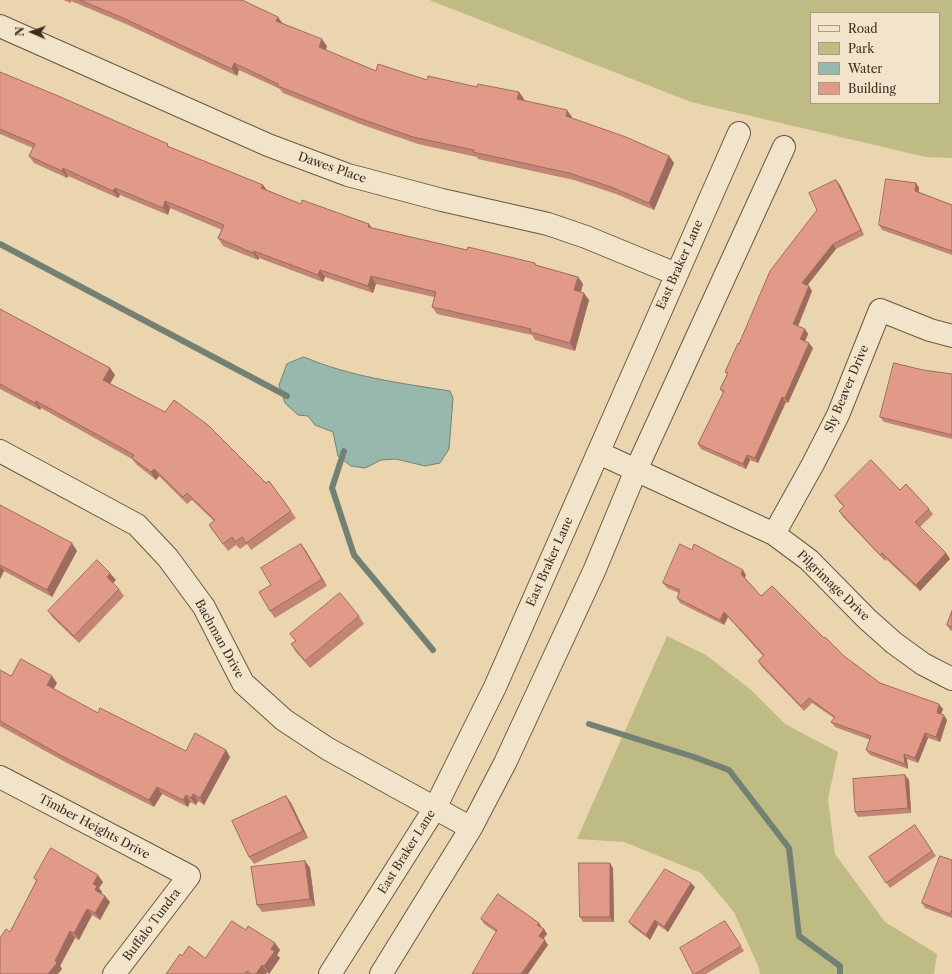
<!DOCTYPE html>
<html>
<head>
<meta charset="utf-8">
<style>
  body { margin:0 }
  #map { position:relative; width:952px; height:974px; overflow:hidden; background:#ebd5ae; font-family:"Libre Caslon Text",serif }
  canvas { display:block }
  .legend { position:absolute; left:810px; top:12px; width:130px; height:92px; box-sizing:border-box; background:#f2e4ca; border:1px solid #a99c87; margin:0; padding:5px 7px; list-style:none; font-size:12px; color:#3c2f22 }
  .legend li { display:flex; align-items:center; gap:8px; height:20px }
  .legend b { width:20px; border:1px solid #a99c87 }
  .north { position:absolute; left:12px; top:12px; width:40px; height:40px; -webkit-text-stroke:3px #f2e4ca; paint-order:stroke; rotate:272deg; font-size:11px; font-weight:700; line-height:16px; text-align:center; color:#3c2f22 }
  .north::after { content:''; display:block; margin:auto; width:14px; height:18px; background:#3c2f22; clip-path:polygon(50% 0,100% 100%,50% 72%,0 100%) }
</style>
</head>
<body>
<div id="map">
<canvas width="952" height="974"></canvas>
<ul class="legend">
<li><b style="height:5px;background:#f2e4ca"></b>Road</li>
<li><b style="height:11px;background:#bebb85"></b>Park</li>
<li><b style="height:11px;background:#98b8ad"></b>Water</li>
<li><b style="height:11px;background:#e19a88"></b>Building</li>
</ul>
<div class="north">N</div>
</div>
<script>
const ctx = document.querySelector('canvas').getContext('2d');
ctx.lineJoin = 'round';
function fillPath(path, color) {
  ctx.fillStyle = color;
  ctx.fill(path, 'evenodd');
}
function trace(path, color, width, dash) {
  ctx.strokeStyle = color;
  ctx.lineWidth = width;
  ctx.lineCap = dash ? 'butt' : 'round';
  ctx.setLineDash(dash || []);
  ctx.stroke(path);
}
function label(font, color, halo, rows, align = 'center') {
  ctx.font = font + ' "Libre Caslon Text",serif';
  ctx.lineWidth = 3.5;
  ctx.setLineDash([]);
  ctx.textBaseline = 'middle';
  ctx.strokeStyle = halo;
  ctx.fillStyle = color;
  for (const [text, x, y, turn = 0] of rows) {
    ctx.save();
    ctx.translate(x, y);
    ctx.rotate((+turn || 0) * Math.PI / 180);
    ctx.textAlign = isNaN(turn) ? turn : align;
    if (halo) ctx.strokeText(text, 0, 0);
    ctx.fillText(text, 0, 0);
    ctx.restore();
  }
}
fillPath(new Path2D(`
  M429,0H952V158L926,157L691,102ZM811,13H939V103H811Z
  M667,636L706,655L751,690L785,724L838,752L828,799L835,854L885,922L937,954L934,974H760L759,968L734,912L701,873L624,842L577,839Z`), '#bebb85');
const water = new Path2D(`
  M304,357C351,377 400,383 450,391L453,398L449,449L440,463L425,466L396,459L381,460L365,468L351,466L338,456L333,432L315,425L308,416L298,415L285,403L279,385L287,364Z`);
fillPath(water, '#98b8ad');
trace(water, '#738175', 1);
trace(new Path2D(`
  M0,244L287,396
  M344,451L332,488L354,555L433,650
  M589,724L694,757L729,770L789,848L799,936L840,966V974`), '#738175', 6);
const minor = new Path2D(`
  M0,26L268,145L348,175L442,200L548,224L586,237L676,274
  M0,451L137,525L168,558L204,607L243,683L284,720L328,749L471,828
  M599,453L774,534L809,560L867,619L894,643L923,664L952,679
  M774,534L813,464L838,415L880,310L930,330L952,336
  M0,777L189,876L114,974
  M330,974L435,808L495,687L739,133
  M381,974L471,828L505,763L595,569L636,470L784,147`);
trace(minor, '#685845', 24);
trace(minor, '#f2e4ca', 22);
fillPath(new Path2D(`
  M63,0H242L282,23L327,46L326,50L376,71L427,80L477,87L519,92L524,99V100L572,117V118L669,156L674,163L654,210L616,194L574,180L478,159L477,157L418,144L363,125L283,93L280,89L239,70L237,76L126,24L71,1V3Z
  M0,72L170,147L263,185L267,190L301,204L369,224L372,228L467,250L537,265L578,277L583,284L581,292L589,300L575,351L535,340L532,335L437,314L432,307L434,297L376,284L373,293L325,277L323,282L259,258L258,260L223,246L218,238L222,230L170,208L168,215L120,195L118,198L68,176L67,178L34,163L29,156L33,148L0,134Z
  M916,183L919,188V192L952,205V255L882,230L879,225Z
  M840,185L864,235L836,249L807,286L812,291L798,326L805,329L808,334L805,341L813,348L788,403L786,402L758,463L750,460L746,469L701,449L698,444L723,393L720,389L727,374L725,372L739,344L817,210Z
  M0,309L110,368L115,375L110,384L266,483L269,481L296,518L251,550L247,544L240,549L236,545L228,551L209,525L214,521L192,500L187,504L159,476L156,480L137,465L132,459L41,408L40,410L0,389Z
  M923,370L952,374V439L884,422L880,417Z
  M900,490L929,509L933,514L920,527L946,553L950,559L920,591L886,559L885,561L843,517L839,511L844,507L839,502L835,496Z
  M0,505L77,551L52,597L4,571L0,579Z
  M301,544L306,551L327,586L275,618L270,611L271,585Z
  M746,575L745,578L761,596L824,638L844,656L880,683L943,709L941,714L947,720L940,742L928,738L918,763L907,759L908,769L870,755L866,750L870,740L835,727L831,722L834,718L812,703L804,711L761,666L758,661L763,656L728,617L724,625L680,603L677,598L679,593L667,588L663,583Z
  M116,580L113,583L119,589L124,596L79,643L53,618L48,611Z
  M952,611V631L950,630L947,625Z
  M359,616L364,624L310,668L296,652L291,644L295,641L290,634Z
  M0,670L11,676L57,683L53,689L98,713L186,751L226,750L230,757L204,805L198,801L196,805L190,802L188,807L162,794L154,807L67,763L0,726Z
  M905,775L909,780L911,813L858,817L855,812Z
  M286,796L291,803L308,838L254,864L249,857Z
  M915,825L936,856L890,888L869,857Z
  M952,860V918L925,908L922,903Z
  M305,861L310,868L315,906L262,912L257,905Z
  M613,868L614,922H583L580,917Z
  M34,878L103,882L99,888L102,892L101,893L105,896L110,902L100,920L92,915L79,940L75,938L60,966L62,969L10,932L36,881Z
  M695,887L668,932L658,925L650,940L633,927L629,922Z
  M481,919L539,923L542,928L544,929L547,934L543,939L548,945L496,932L484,924Z
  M725,921L744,951L706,974H693Z
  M246,930L275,943L280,950L277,955L280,958L269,974L267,972L266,974H166L182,956L205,958Z`), '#c28475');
fillPath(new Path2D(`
  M278,17L283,24L276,21Z
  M322,39L327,46L324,55L319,47Z
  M234,63L239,70L237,76L232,69Z
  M519,92L524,99L522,106L517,99Z
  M567,110L572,117L571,124L566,116Z
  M669,156L674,163L654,210L649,203Z
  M63,168L68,176L67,178L62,171Z
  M836,180L840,185L864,235L861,230Z
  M916,183L919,188L918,196L915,191Z
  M263,185L268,192L261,188Z
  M115,188L120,195L118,198L113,191Z
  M165,201L170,208L168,215L163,208Z
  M369,224L374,231L368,227Z
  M833,244L836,249L805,288L802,283Z
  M254,251L259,258L258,260L253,253Z
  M320,270L325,277L323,282L318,275Z
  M371,276L376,284L373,293L368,286Z
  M578,277L583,284L579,297L574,290Z
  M809,286L812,291L797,329L793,324Z
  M584,293L589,300L575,351L570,343Z
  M805,329L808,334L804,344L800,339Z
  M809,343L813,348L788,403L785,398Z
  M110,368L115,375L108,387L103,380Z
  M782,397L786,402L758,463L755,458Z
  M36,401L41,408L40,410L35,403Z
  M747,455L750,460L746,469L743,464Z
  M154,469L159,476L156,480L151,472Z
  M72,543L77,551L52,597L47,590Z
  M301,544L306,551L327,586L322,579Z
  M946,553L950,559L920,591L916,585Z
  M0,566L4,571L0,579Z
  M743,570L746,575L744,579L741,574Z
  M110,573L116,580L112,584L107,577Z
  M724,612L728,617L724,625L720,620Z
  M52,676L57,683L52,692L47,685Z
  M939,704L943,709L940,717L937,713Z
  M944,715L947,720L940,742L936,737Z
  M925,733L928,738L918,763L915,758Z
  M226,750L230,757L204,805L200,798Z
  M904,754L907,759L908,769L905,764Z
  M905,775L909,780L911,813L908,808Z
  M157,787L162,794L154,807L149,800Z
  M193,794L198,801L196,805L191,798Z
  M186,795L190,802L188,807L183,800Z
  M286,796L291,803L308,838L303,831Z
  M305,861L310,868L315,906L310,899Z
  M610,863L613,868L614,922L610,917Z
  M98,875L103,882L99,888L102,892L100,896L95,890L93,884Z
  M691,883L695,887L668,932L664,927Z
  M105,896L110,902L100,920L95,913Z
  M87,909L92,915L79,940L74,933Z
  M655,920L658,925L650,940L646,935Z
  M539,923L542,928L541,930L537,925Z
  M544,929L547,934L542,941L539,936Z
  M70,931L75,938L60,966L62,969L58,974H48Z
  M545,940L548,945L528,974H521Z
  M275,943L280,950L277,955L280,958L269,974L264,966L271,949Z
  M262,965L267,972L266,974H256Z`), '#9e6c5f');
const building = new Path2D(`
  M80,0H242L278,17L276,21L322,39L319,47L376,71L378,64L427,80L428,76L477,87L478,84L519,92L517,99L567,110L566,116L626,137L669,156L649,203L611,187L569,173L473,152L474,150L413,137L358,118L278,86V84L234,63L232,69L121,17Z
  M0,72L56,95L168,144L167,146L263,185L261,188L301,204L302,200L369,224L368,227L467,250L468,247L535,263V265L578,277L574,290L584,293L570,343L530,332L531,329L432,307L436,292L371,276L368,286L320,270L318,275L254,251L253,253L218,238L224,225L165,201L163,208L115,188L113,191L63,168L62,171L29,156L35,144L0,129Z
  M886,179L916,183L915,191L952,205V251L879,225Z
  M836,180L861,230L833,244L802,283L809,286L793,324L805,329L800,339L809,343L785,398L782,397L755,458L747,455L743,464L698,444L724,391L720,389L728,373L725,372L738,343L739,344L770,271L817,210L809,193Z
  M0,309L110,368L103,380L165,412L174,400L208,425L266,483L269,481L291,511L246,543L242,537L235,542L232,537L223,544L209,525L215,520L187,493L183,497L154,469L151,472L132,458L134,455L36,401L35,403L0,384Z
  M894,363L923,370L952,374V435L880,417Z
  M871,460L900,490L906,484L929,509L915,522L946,553L916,585L882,553L880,555L839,511L844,506L835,496Z
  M0,505L72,543L47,590L0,565Z
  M301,544L322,579L270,611L259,592L271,585L261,568Z
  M680,544L692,550L694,544L743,570L741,574L761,596L772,586L824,638L825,637L844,656L880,683L939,704L937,713L944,715L936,737L925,733L915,758L904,754L905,764L866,750L871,736L831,722L835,717L809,698L801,706L758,661L764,655L724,612L720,620L677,598L680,590L663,583Z
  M97,560L110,573L107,577L119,589L74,636L48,611Z
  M340,593L359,616L305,661L291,644L296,641L290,634Z
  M952,611V627L947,625Z
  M21,659L52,676L47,685L98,713L100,708L186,751L195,733L226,750L200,798L193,794L191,798L186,795L183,800L157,787L149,800L62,756L0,721V670L11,676Z
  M905,775L908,808L855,812L853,779Z
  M286,796L303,831L249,857L232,821Z
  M915,825L932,851L886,883L869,857Z
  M51,848L98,875L93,884L97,886L95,890L105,896L95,913L87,909L74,933L70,931L55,961L57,963L48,974H0V938L6,929L10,932L37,880L34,878Z
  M940,856L952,860V910L950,914L922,903Z
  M305,861L310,899L257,905L251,867Z
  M579,863H610V917H580Z
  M665,869L691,883L664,927L655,920L646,935L629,922Z
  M498,894L539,923L537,925L544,929L539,936L545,940L521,974H472L497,930L481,919Z
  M232,921L246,930L248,926L275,943L271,949L275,951L264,966L262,965L256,974H251L247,971L245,974H166L180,954L182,956L189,946L205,958Z
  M725,921L741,946L695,974H693L680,948Z`);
fillPath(building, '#e19a88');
trace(building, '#9e6c5f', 1);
label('12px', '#3c2f22', '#f2e4ca', [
  ["Dawes Place",332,168,19],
  ["East Braker Lane",680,265,-66],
  ["Sly Beaver Drive",847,389,-67],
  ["East Braker Lane",550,562,-66],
  ["Pilgrimage Drive",833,586,44],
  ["Bachman Drive",219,639,61],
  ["Timber Heights Drive",94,827,28],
  ["East Braker Lane",407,852,-58],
  ["Buffalo Tundra",152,925,-53]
]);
</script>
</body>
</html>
